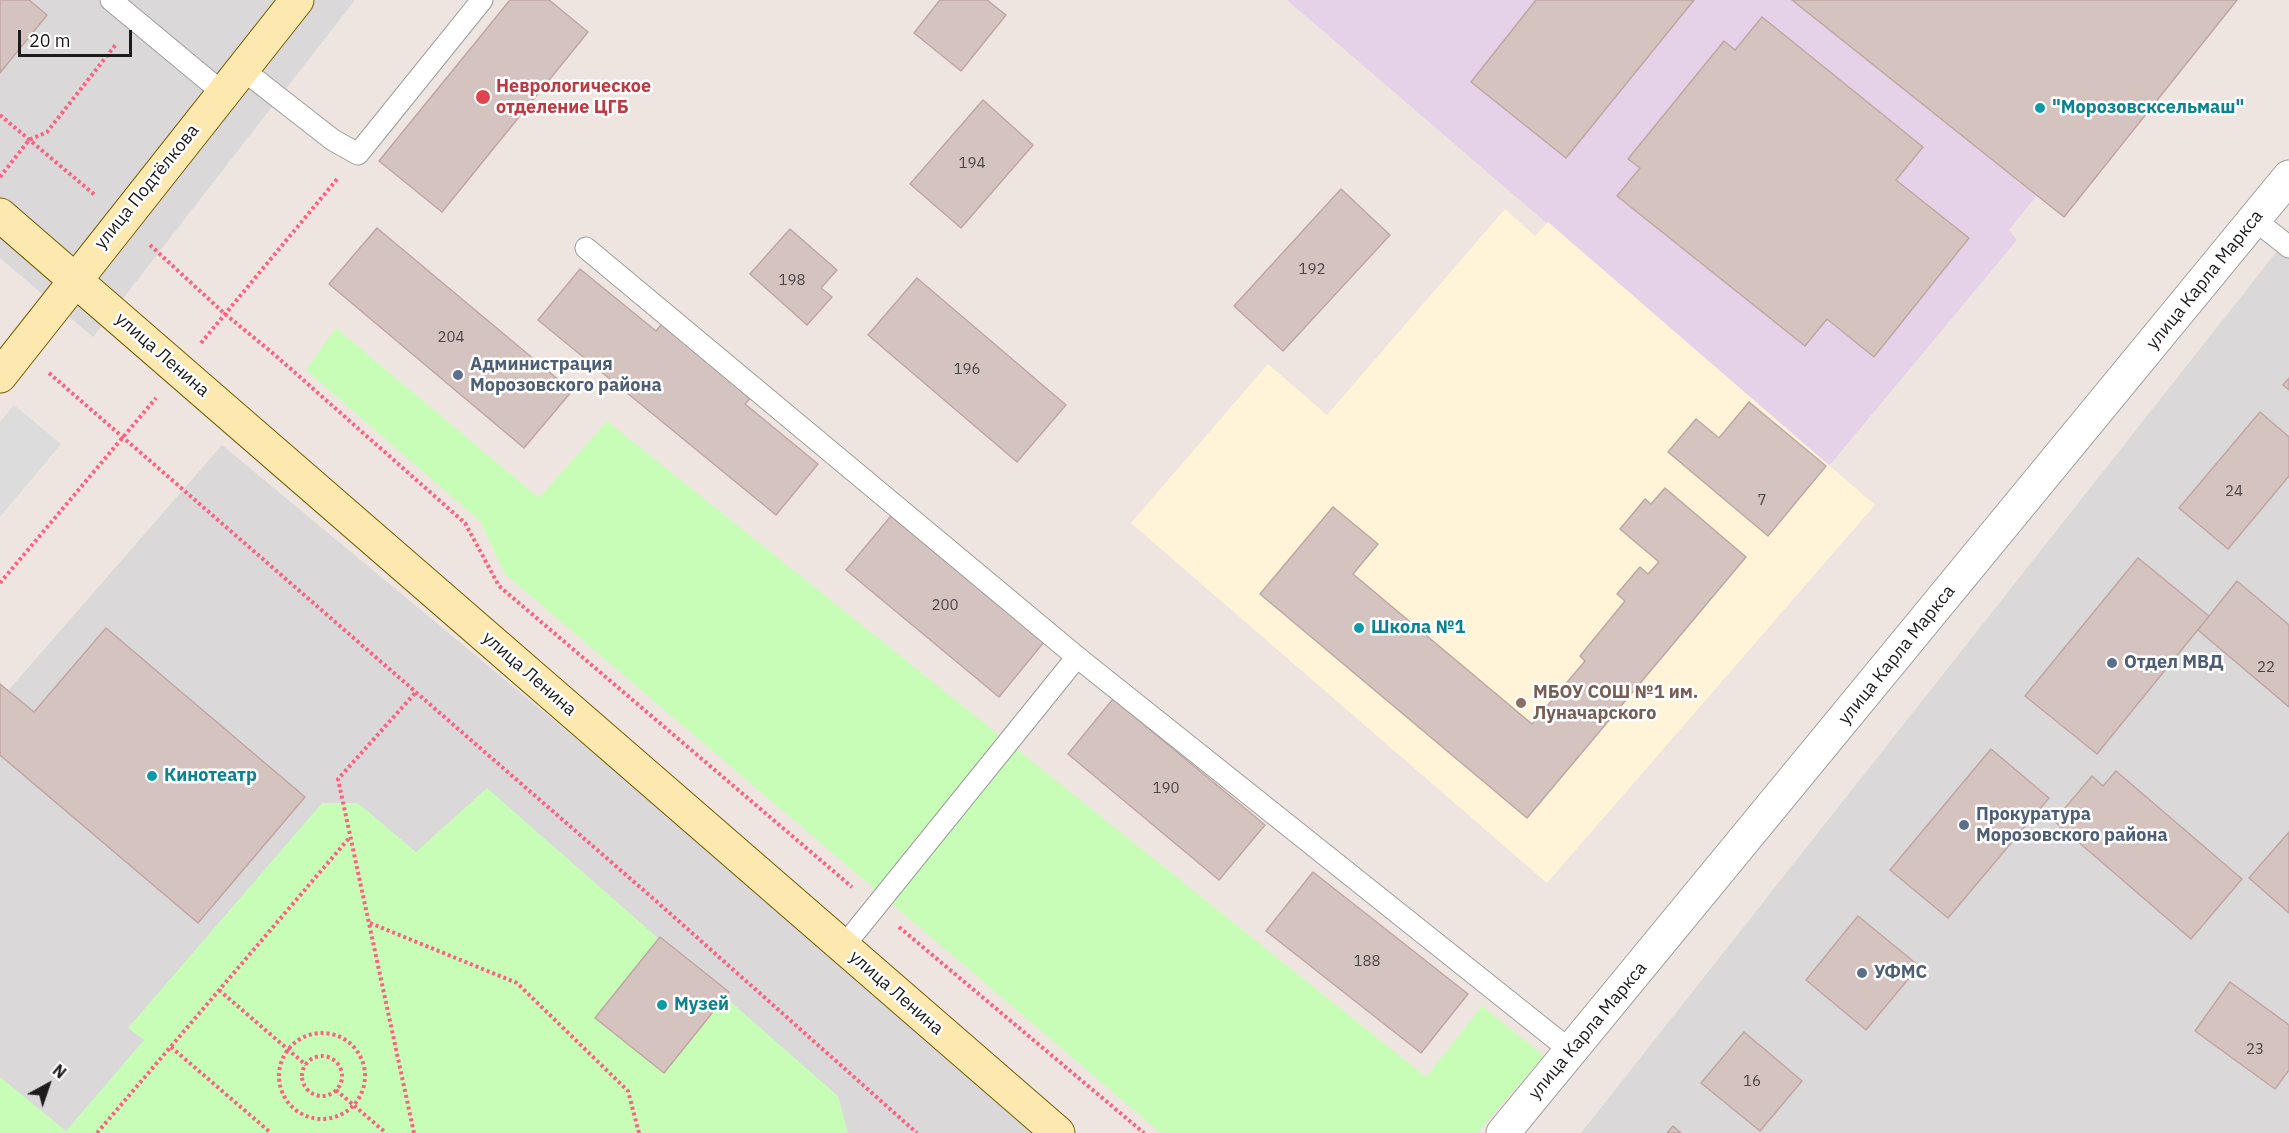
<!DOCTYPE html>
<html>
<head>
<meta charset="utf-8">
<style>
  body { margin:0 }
  #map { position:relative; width:2289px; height:1133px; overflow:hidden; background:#eee5e0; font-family:"IBM Plex Sans",sans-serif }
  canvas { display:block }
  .north { position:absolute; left:18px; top:1055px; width:60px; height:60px; -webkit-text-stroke:4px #fff; paint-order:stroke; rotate:40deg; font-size:16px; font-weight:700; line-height:24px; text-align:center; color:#1c1c1c }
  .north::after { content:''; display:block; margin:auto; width:21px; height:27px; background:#1c1c1c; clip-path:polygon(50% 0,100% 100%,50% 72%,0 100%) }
  .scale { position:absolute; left:18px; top:30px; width:114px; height:27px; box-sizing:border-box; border:3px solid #1c1c1c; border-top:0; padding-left:8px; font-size:18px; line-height:21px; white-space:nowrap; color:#1c1c1c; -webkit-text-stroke:4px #fff; paint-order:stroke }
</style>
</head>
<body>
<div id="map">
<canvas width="2289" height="1133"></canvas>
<div class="north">N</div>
<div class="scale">20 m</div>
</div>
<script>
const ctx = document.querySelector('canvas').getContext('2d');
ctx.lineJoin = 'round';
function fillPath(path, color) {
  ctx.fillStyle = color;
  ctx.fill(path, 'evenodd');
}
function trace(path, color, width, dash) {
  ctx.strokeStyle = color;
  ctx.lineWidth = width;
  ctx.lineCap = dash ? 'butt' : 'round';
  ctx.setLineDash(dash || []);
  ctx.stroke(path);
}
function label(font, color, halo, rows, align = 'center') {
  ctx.font = font + ' "IBM Plex Sans",sans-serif';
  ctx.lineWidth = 5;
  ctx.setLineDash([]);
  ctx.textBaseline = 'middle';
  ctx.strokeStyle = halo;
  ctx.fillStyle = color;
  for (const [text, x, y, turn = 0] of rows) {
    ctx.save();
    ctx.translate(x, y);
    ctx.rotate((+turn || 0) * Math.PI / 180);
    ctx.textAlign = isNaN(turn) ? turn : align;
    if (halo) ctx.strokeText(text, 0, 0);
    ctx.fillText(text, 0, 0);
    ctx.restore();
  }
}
fillPath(new Path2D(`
  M0,0H355L93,337L0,258Z
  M2289,236V1133H1581Z
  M222,445L1051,1133H0V700Z`), '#dad8d9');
fillPath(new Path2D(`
  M1287,0H2194L2009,230L2017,240L1829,466Z`), '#e5d2e8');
fillPath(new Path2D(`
  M1505,209L1535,236L1548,222L1875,505L1547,883L1131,523L1268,364L1327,415Z`), '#fff3d8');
fillPath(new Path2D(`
  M336,328L539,498L607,421L1426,1077L1482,1006L1544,1056L1477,1133H1161L505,574L480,521L306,370Z
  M487,788L838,1096L848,1133H0V1077L66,1131L144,1040L128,1028L322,803H358L416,852Z`), '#c8fdb8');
fillPath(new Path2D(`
  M14,405L61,444L0,517V422Z`), '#dcdcdc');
const building = new Path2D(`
  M0,0H29L47,15L0,73Z
  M510,0H549L588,32L442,212L379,161Z
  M940,0H987L1006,15L961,71L914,33Z
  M1536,0H1694L1566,158L1471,82Z
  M1792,0H2237L2064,217Z
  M1762,17L1923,147L1896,180L1969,238L1874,357L1827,319L1805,346L1617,196L1640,168L1628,159L1724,41L1735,50Z
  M983,100L1033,145L961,228L910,184Z
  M1341,189L1390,235L1283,351L1234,306Z
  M377,228L572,391L524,448L329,284Z
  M790,229L837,270L821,288L832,297L807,325L750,274Z
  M580,269L656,331L666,319L755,393L745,404L818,464L776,515L538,320Z
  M917,278L1066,405L1017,462L868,335Z
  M2289,378V390L2283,385Z
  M1749,402L1826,466L1768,536L1668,452L1696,419L1719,438Z
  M2260,412L2289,437V476L2228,549L2179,508Z
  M1665,488L1746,557L1527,818L1260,594L1333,507L1378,544L1353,574L1532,724L1585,661L1580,656L1625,601L1617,594L1640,567L1648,574L1659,562L1620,529L1645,499L1651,504Z
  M891,516L1044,642L999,697L846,570Z
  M2138,558L2209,616L2097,754L2025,696Z
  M2237,581L2289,625V707L2198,630Z
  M106,628L305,797L198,923L0,755V684L34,712Z
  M1113,699L1265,825L1219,880L1068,754Z
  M1991,749L2049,798L1948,918L1890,870Z
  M2116,771L2242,879L2191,939L2054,821L2092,776L2103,786Z
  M2289,832V913L2249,878Z
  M1313,872L1468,994L1421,1053L1266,931Z
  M1858,916L1919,966L1866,1030L1806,980Z
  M660,937L729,992L664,1073L595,1018Z
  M2230,982L2289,1025V1070L2275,1089L2195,1031Z
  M1744,1032L1802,1081L1760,1131L1701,1083Z
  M1673,1126L1681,1133H1667Z`);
fillPath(building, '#d5c3c0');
trace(building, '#c0a6a2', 1.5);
const lane = new Path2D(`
  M111,0L223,93
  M242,69L333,140L358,154L482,0
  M2255,220L2289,247
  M586,248L1077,657L1571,1051
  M843,947L1077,657`);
const street = new Path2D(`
  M1503,1133L2289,177`);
const secondary = new Path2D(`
  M0,215L1058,1133
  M0,376L297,0`);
trace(lane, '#9d9d9d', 23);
trace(street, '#9d9d9d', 35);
trace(secondary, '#755d00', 35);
trace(new Path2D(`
  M0,115L96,196
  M0,177L29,140L47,132L117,43
  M150,245L225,314L275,355L465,523L499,586L852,887
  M201,343L338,178
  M49,373L656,901L917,1133
  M0,583L156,398
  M370,923L517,983L628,1091L639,1133
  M899,927L1144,1133
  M219,990L306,1065
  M279 1076a43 43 0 1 1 86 0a43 43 0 1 1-86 0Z
  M171,1047L271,1133
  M302 1076a20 20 0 1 1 40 0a20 20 0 1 1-40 0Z
  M336,1090L386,1133
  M97,1133L350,837
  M414,1133L338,779L416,692`), '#ff6081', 4, [3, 3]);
trace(lane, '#fff', 21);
trace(street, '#fff', 33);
trace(secondary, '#fde9af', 33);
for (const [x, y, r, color] of [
  [483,97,8,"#e0444e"],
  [2040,108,6,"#0f9aa8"],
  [458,375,6,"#5c6f8a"],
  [1359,628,6,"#0f9aa8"],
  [2112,663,6,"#5c6f8a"],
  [1521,703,6,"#8d6e63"],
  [152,776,6,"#0f9aa8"],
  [1964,825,6,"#5c6f8a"],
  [1862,973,6,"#5c6f8a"],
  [662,1005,6,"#0f9aa8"]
]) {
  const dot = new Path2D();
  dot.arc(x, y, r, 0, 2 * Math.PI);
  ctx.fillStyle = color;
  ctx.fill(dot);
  trace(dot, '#fff', 2);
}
label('15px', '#4a4645', null, [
  ["194",972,164],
  ["192",1312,270],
  ["198",792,281],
  ["204",451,338],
  ["196",967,370],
  ["24",2234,492],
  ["7",1762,501],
  ["200",945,606],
  ["22",2266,668],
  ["190",1166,789],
  ["188",1367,962],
  ["23",2255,1050],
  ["16",1752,1082]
]);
label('bold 18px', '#be3a42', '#fff', [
  ["Неврологическое",496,87],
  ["отделение ЦГБ",496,108]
], 'left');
label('bold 18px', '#0d838f', '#fff', [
  ["\"Морозовсксельмаш\"",2052,108],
  ["Школа №1",1371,628],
  ["Кинотеатр",164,776],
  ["Музей",674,1005]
], 'left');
label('18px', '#1c1c1c', '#fff', [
  ["улица Подтёлкова",147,187,-51],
  ["улица Карла Маркса",2205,280,-51],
  ["улица Ленина",162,355,41],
  ["улица Карла Маркса",1897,655,-51],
  ["улица Ленина",529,674,41],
  ["улица Ленина",896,993,41],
  ["улица Карла Маркса",1588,1031,-50]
]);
label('bold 18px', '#4e5e75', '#fff', [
  ["Администрация",470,365],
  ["Морозовского района",470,386],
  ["Отдел МВД",2124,663],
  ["Прокуратура",1976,815],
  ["Морозовского района",1976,836],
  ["УФМС",1874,973]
], 'left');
label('bold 18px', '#785e54', '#fff', [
  ["МБОУ СОШ №1 им.",1533,693],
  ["Луначарского",1533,714]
], 'left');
</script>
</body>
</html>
